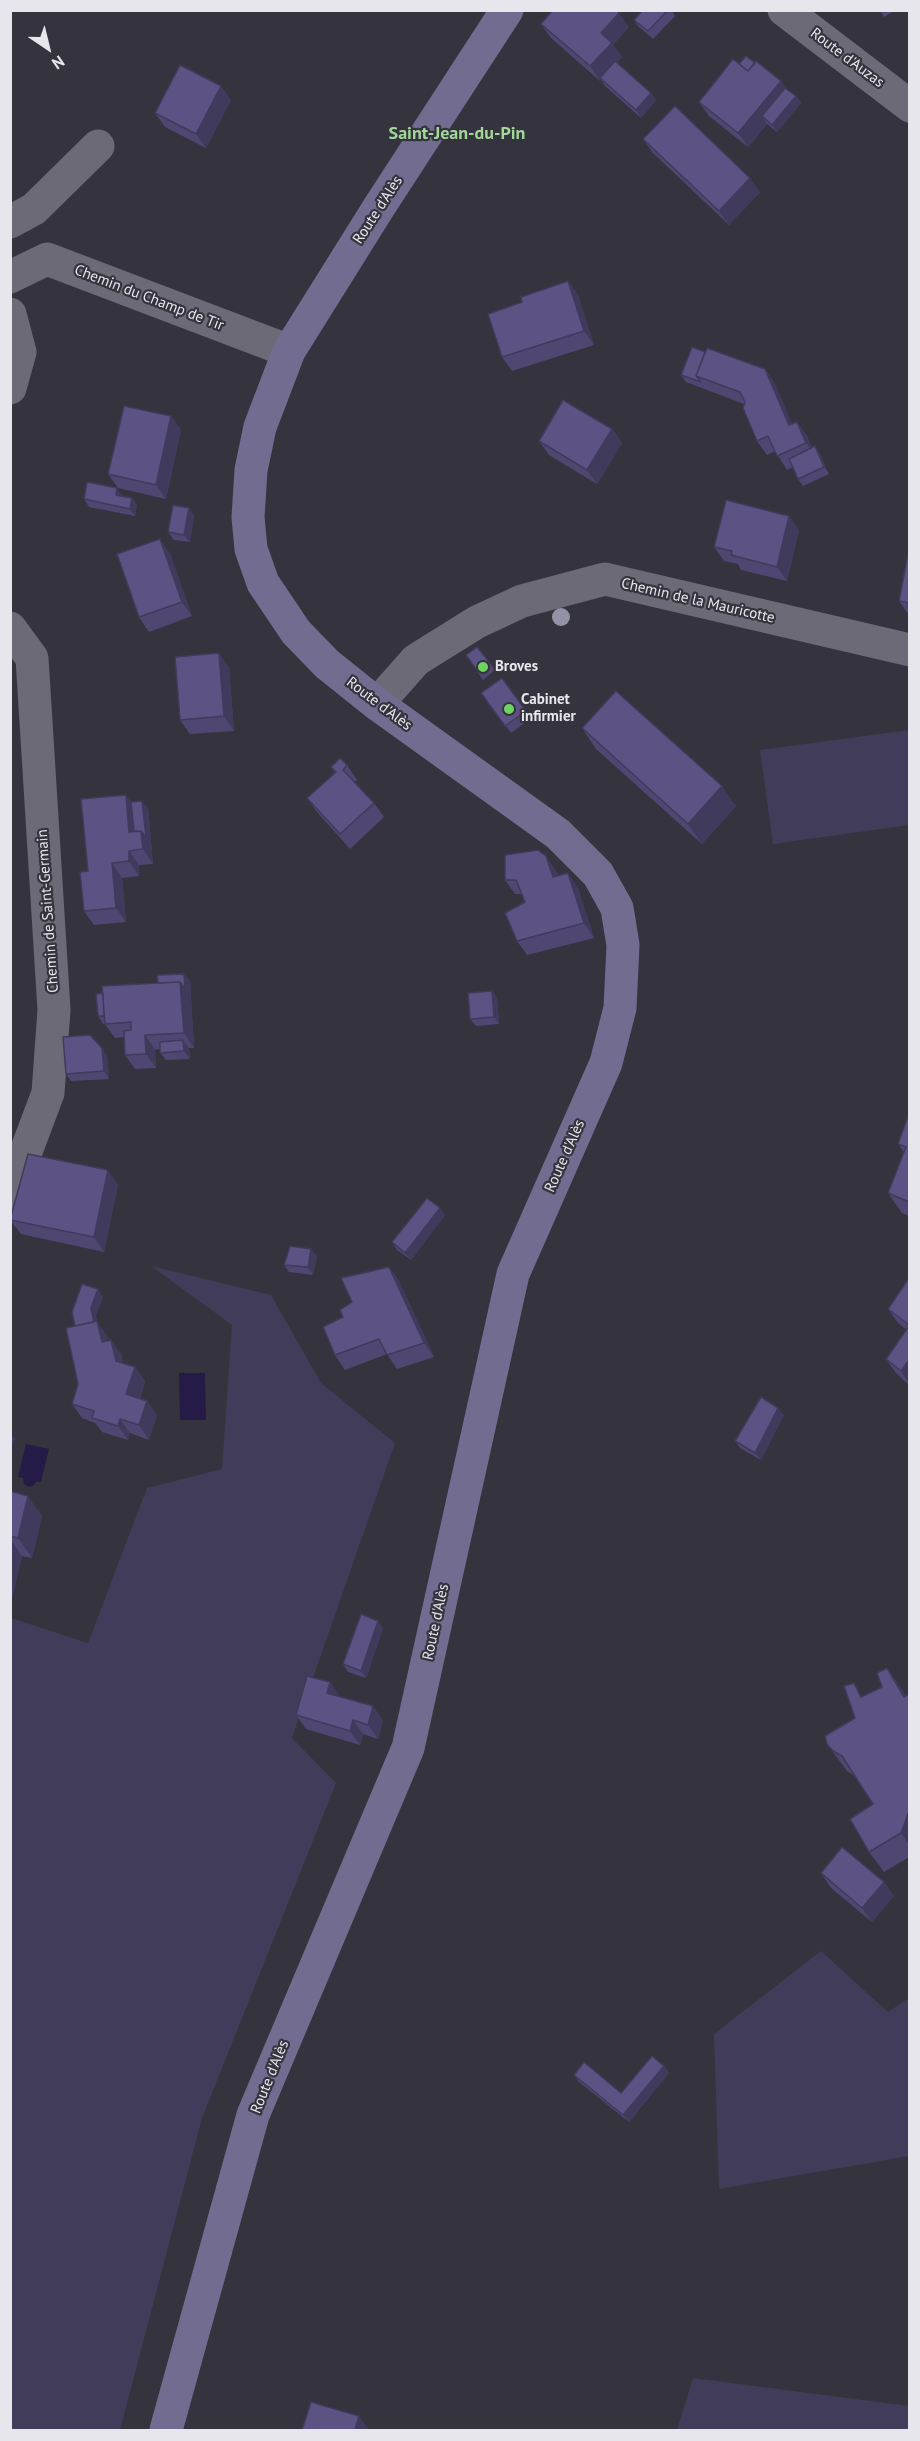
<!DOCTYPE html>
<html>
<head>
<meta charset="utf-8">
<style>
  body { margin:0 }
  #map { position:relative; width:920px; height:2441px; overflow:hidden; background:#35343e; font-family:"PT Sans",sans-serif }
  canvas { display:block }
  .frame { position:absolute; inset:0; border:12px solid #e6e6ec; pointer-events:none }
  .north { position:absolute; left:18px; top:18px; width:60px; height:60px; -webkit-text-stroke:4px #35343e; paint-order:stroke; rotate:145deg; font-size:16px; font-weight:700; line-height:24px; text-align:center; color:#e6e6ec }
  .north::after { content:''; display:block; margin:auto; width:21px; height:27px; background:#e6e6ec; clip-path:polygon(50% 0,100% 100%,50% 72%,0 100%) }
</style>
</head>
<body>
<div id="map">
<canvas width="920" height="2441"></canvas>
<div class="frame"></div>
<div class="north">N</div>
</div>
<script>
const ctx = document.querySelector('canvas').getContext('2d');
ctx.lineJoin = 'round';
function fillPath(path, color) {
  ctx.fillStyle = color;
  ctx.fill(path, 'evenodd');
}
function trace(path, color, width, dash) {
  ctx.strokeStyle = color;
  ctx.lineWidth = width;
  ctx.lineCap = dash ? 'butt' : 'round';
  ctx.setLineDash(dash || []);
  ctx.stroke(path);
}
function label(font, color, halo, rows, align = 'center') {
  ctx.font = font + ' "PT Sans",sans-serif';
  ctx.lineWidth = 4.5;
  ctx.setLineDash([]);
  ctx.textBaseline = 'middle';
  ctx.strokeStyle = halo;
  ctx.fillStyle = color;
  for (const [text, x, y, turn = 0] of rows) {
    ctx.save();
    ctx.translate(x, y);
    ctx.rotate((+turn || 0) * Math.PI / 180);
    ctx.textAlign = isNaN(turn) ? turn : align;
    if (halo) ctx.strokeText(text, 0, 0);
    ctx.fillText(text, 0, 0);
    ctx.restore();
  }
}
fillPath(new Path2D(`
  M909,730V825L773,844L760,750Z
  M151,1266L271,1295L321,1383L395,1443L292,1738L336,1783L202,2118L120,2430H11V1618L88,1643L147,1488L222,1469L232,1325Z
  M821,1951L888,2012L909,1998V2156L719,2189L714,2034Z
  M693,2378L909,2406V2430H677Z`), '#413c59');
fillPath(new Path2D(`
  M179,1373H205L206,1420H180Z
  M26,1444L49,1449L41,1482H36L33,1486L29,1487L24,1484L23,1478L18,1477Z`), '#261b47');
trace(new Path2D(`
  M784,10L910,106
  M10,222L34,209L98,146
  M10,277L47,259L289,351
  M10,314L20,352L10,388
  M10,628L32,658L54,1010L48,1093L10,1194
  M377,704L416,660L477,622L522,601L605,579L910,650`), '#6b6a76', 33);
trace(new Path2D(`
  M166,2430L253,2115L408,1748L513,1274L606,1063L620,1008L623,945L617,908L598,874L558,834L377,704L327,664L296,632L263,583L251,549L248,517L251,470L260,427L289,351L379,207L507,10`), '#726c90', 33);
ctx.fillStyle = '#9492a8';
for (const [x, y] of [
  [561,617]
]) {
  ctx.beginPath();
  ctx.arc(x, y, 9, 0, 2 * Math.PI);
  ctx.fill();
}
fillPath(new Path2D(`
  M643,10H671L675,16L653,39L639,27L634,20Z
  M880,10H896L884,17Z
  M541,24L629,27L613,45L622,57L617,63L651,93L656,100L641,118L605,86L601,80L600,81L551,38Z
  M755,63L781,81L785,88L796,96L801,103L777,132L767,124L748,147L709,116L699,102L739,64Z
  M231,100L206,148L165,127L155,113Z
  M643,139L760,192L729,225L653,153Z
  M568,281L578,295L594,345L512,371L502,357L522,302Z
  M705,352L765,369L775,384L792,424L797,422L807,436L812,448L820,454L829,474L803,486L798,479L793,467L787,470L775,451L767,455L757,441L744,404L686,382L681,375Z
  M171,416L181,430L166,499L118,488L108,474Z
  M612,429L622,443L597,484L549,455L539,441Z
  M122,496L132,498L137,505L135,516L89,507L84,499Z
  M194,515L190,542L174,540L168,532Z
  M799,530L787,581L741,570L738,564L724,561L714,547Z
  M170,553L192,616L149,632L139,617Z
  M909,554V615L899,601Z
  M466,655L490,663L495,670L483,680Z
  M229,667L234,731L190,734L180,720Z
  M502,678L531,718L511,733L481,693Z
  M582,728L736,806L702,844L596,749Z
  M347,765L357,780L354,782L374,803L384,817L350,849L317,812L307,798L335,773L331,767Z
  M131,802L148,808L153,864L139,865V876L122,878L126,922L94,925L84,911L88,871Z
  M556,871L558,876L578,888L594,938L527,955L517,941L525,902L522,894H515L505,880Z
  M190,981L194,1048H189L190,1059L166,1060L160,1053V1049L155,1050L156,1068L135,1069L125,1055L124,1037L115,1038L105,1024H103L98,1016L103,993Z
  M492,991L497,998L499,1024L476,1026L470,1019Z
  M107,1055L109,1079L71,1081L66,1074Z
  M909,1114V1216L902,1213L888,1193L904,1152L898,1144Z
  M118,1185L104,1252L21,1234L10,1220Z
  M445,1215L411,1260L397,1250L392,1242Z
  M317,1256L313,1275L289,1272L284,1265Z
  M389,1267L399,1281L434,1357L397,1369L387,1354L345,1370L335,1355L343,1317L352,1302Z
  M909,1278V1385L896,1373L886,1359L907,1330L898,1323L888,1309Z
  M103,1297L96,1315L97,1322L107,1336L108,1340H111L121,1354L123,1363L135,1367L145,1381L140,1398L147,1401L157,1415L149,1440L130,1433L128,1440L102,1432L95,1423L82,1418L72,1404L78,1384L75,1326Z
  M784,1415L761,1460L740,1448L735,1441Z
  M10,1491L42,1516L32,1558L22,1556L11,1602Z
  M383,1628L366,1678L348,1672L343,1664Z
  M887,1668L906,1696L909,1694V1857L884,1872L869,1852L873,1804L855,1776L847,1771L827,1744L855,1718L863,1696L882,1687Z
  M340,1697L373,1706L383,1721L378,1739L363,1734L360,1745L306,1729L296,1715Z
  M821,1873L884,1882L894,1896L872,1922L831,1888Z
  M664,2066L669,2073L629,2122L579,2082L574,2075L621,2093Z`), '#4f4772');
fillPath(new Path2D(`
  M619,13L629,27L613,45L622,57L600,81L590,66L601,33Z
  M781,81L791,95L762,116L767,124L748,147L738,133Z
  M221,86L231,100L206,148L196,134Z
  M651,93L656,100L641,118L636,110Z
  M796,96L801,103L777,132L772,125Z
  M750,178L760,192L729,225L719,211Z
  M568,281L578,295L594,345L584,331Z
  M765,369L775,384L799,440L789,425Z
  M171,416L181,430L166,499L156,485Z
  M797,422L807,436L816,457L806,443Z
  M612,429L622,443L597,484L587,470Z
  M815,446L820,454L829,474L824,467Z
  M117,488L122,496L116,495Z
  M132,498L137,505L135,516L130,509Z
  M189,508L194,515L190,542L184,535Z
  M789,516L799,530L787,581L777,567Z
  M160,539L170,553L192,616L182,602Z
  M219,653L229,667L234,731L224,716Z
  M722,786L736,806L702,844L688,824Z
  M126,795L136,809L139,838L129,832Z
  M142,801L148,808L153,864L143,849L141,831Z
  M129,851L139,865V876L129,861Z
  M546,856L556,871L563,892L553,877Z
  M112,863L122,878L126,922L116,908Z
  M568,873L578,888L594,938L584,923Z
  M184,974L190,981L194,1048L184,1033L180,982Z
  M492,991L497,998L499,1024L494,1017Z
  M145,1035L155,1050L156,1068L146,1054Z
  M183,1040L189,1048L190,1059L184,1051Z
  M102,1048L107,1055L109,1079L104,1071Z
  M108,1170L118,1185L104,1252L94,1237Z
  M440,1208L445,1215L411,1260L405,1253Z
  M311,1249L317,1256L313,1275L308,1267Z
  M389,1267L399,1281L434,1357L424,1343Z
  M98,1289L103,1297L96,1315L97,1322L107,1336L112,1356L102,1342L96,1330L91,1308Z
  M111,1340L121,1354L126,1375L116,1361Z
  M909,1360V1384L901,1371Z
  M135,1367L145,1381L136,1408L126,1394Z
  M147,1401L157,1415L149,1440L139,1425Z
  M778,1408L784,1415L761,1460L755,1453Z
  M120,1419L130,1433L128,1440L118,1426Z
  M10,1433L15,1439L10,1450Z
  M28,1496L42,1516L32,1558L18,1538Z
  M10,1539L22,1556L11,1602L10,1601Z
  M378,1621L383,1628L366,1678L361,1671Z
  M887,1668L902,1689L909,1702L904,1697Z
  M330,1682L340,1696L327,1693Z
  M373,1706L383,1721L378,1739L368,1725Z
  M353,1720L363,1734L360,1745L350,1731Z
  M909,1811V1845L901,1833Z
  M884,1882L894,1896L872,1922L862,1908Z
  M664,2066L669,2073L629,2122L623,2115Z
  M359,2416L369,2430H355Z`), '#403a5c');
const building = new Path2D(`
  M553,10H616L619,13L601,33L612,43L590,66L541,24Z
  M643,10H668L648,31L634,20Z
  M746,56L755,63L748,71L739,64Z
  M733,59L748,71L756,61L781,81L738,133L699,102Z
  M615,61L651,93L636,110L600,78Z
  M180,65L221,86L196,134L155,113Z
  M785,88L796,96L772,125L762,116Z
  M675,106L750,178L719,211L643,139Z
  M568,281L584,331L502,357L488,314L522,302L521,297Z
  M692,347L705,352L696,376L701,382L681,375Z
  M707,348L765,369L789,425L797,422L806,443L777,456L768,436L757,441L743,408L745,402L740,392L696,376Z
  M563,400L612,429L587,470L539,441Z
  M124,406L171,416L156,485L108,474Z
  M815,446L824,467L798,479L789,459Z
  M87,482L117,488L116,495L132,498L130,509L84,499Z
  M726,500L789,516L777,567L731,555L732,551L714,547Z
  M173,505L189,508L184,535L168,532Z
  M160,539L182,602L139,617L117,554Z
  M908,554H909V603L899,601Z
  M477,647L490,663L478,672L466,655Z
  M219,653L224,716L180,720L175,657Z
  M502,678L526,711L505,726L481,693Z
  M616,691L722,786L688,824L582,728Z
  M340,758L347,765L343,770L374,803L340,834L307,798L336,772L331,767Z
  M126,795L129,832L141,831L143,849L129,851V861L112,863L116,908L84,911L80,872L88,871L81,799Z
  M142,801L146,837L141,831H134L131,802Z
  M538,850L546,856L553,877L568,873L584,923L517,941L505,913L525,902L516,880H505V855Z
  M184,974L185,988L180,982L158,983L157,975Z
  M180,982L184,1033L145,1035L146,1054L125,1055L124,1031L131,1030V1022L105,1024L102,986Z
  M492,991L494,1017L470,1019L468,993Z
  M103,993L104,1016H98L96,994Z
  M90,1035L102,1048L104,1071L66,1074L63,1037Z
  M183,1040L184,1051L160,1053V1042Z
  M909,1114V1202L888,1193L906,1147L898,1144Z
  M28,1154L108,1170L94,1237L10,1220Z
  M427,1198L440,1208L405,1253L392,1242Z
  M290,1246L311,1249L308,1267L284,1265Z
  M389,1267L424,1343L387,1355L379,1339L335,1355L323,1327L343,1317L340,1310L352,1302L341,1278Z
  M909,1278V1325L888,1309Z
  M82,1284L98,1289L91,1308L94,1322L75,1326L72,1312Z
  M97,1321L102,1342L111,1340L116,1361L135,1367L126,1394L147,1401L139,1425L120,1419L118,1426L92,1418L94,1411L72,1404L78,1384L66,1328Z
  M909,1326V1360L901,1371L886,1359Z
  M761,1397L778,1408L755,1453L735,1441Z
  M10,1491L28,1496L18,1538L10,1536Z
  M361,1614L378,1621L361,1671L343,1664Z
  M887,1668L904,1697L909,1694V1811L901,1833L869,1852L850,1819L873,1804L842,1756L833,1751L827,1744L825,1736L855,1718L844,1686L854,1683L861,1697L882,1687L877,1673Z
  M307,1676L330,1682L327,1693L373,1706L368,1725L353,1720L350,1731L296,1715Z
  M842,1847L884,1882L862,1908L821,1873Z
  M652,2056L664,2066L623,2115L574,2075L584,2062L621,2093Z
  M311,2402L359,2416L355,2430H302Z`);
fillPath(building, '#5c5384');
trace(building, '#403a5c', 1.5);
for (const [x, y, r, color] of [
  [483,667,6,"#6fd360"],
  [509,709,6,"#6fd360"]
]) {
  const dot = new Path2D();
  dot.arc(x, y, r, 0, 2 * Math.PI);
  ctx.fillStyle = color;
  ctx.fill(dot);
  trace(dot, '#35343e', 2);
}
label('15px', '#e6e6ec', '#35343e', [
  ["Route d'Auzas",847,58,37],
  ["Route d'Alès",378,210,-57],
  ["Chemin du Champ de Tir",149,298,21],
  ["Chemin de la Mauricotte",698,601,13],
  ["Route d'Alès",379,704,37],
  ["Chemin de Saint-Germain",48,911,-94],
  ["Route d'Alès",565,1156,-66],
  ["Route d'Alès",436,1622,-78],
  ["Route d'Alès",270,2077,-68]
]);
label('bold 15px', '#e6e6ec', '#35343e', [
  ["Broves",495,667],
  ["Cabinet",521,700],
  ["infirmier",521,717]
], 'left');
label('bold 18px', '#a2d79a', '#35343e', [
  ["Saint-Jean-du-Pin",457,134]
]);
</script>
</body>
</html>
